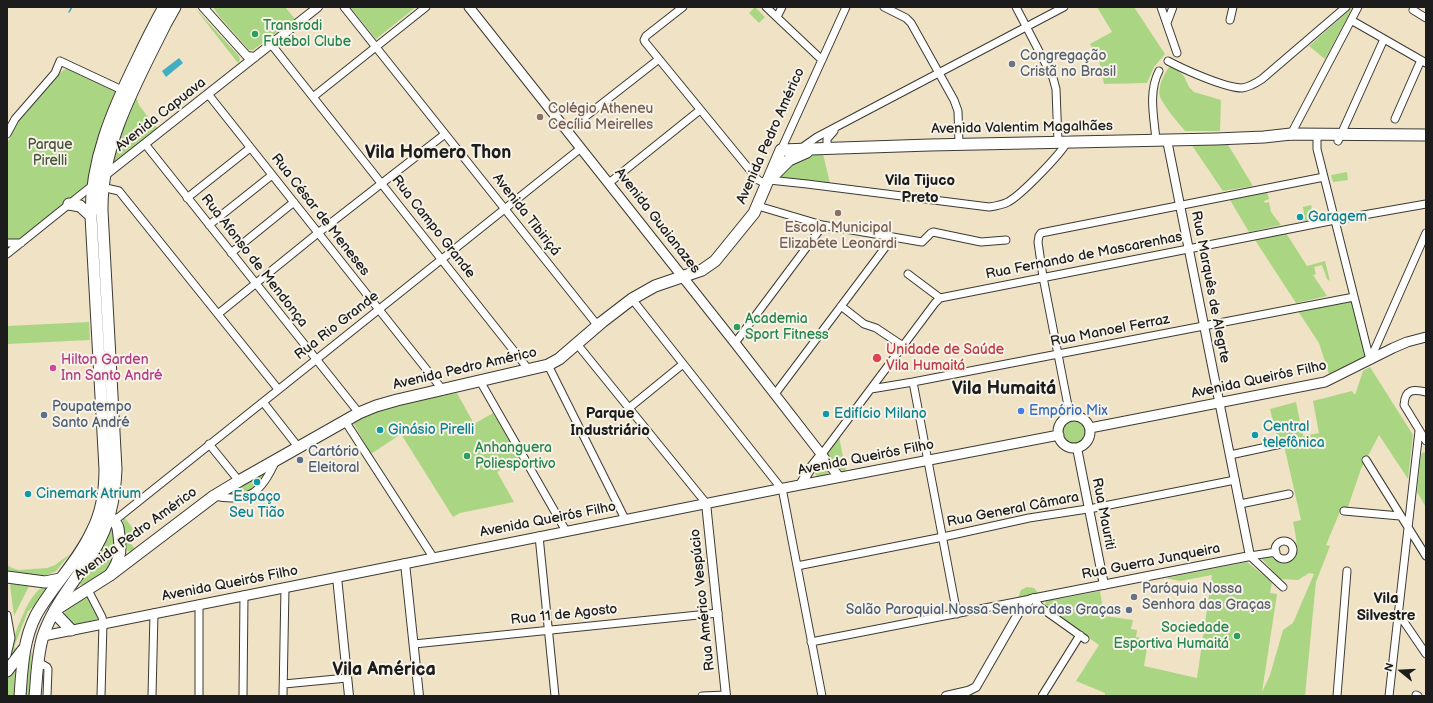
<!DOCTYPE html>
<html>
<head>
<meta charset="utf-8">
<style>
  body { margin:0 }
  #map { position:relative; width:1433px; height:703px; overflow:hidden; background:#f0e2c5; font-family:"Balsamiq Sans",sans-serif }
  canvas { display:block }
  .frame { position:absolute; inset:0; border:8px solid #1c1c1c; pointer-events:none }
  .north { position:absolute; left:1381px; top:651px; width:40px; height:40px; -webkit-text-stroke:3px #f7f3e8; paint-order:stroke; rotate:288deg; font-size:11px; font-weight:700; line-height:16px; text-align:center; color:#1c1c1c }
  .north::after { content:''; display:block; margin:auto; width:14px; height:18px; background:#1c1c1c; clip-path:polygon(50% 0,100% 100%,50% 72%,0 100%) }
</style>
</head>
<body>
<div id="map">
<canvas width="1433" height="703"></canvas>
<div class="frame"></div>
<div class="north">N</div>
</div>
<script>
const ctx = document.querySelector('canvas').getContext('2d');
ctx.lineJoin = 'round';
function fillPath(path, color) {
  ctx.fillStyle = color;
  ctx.fill(path, 'evenodd');
}
function trace(path, color, width, dash) {
  ctx.strokeStyle = color;
  ctx.lineWidth = width;
  ctx.lineCap = dash ? 'butt' : 'round';
  ctx.setLineDash(dash || []);
  ctx.stroke(path);
}
function label(font, color, halo, rows, align = 'center') {
  ctx.font = font + ' "Balsamiq Sans",sans-serif';
  ctx.lineWidth = 4;
  ctx.setLineDash([]);
  ctx.textBaseline = 'middle';
  ctx.strokeStyle = halo;
  ctx.fillStyle = color;
  for (const [text, x, y, turn = 0] of rows) {
    ctx.save();
    ctx.translate(x, y);
    ctx.rotate((+turn || 0) * Math.PI / 180);
    ctx.textAlign = isNaN(turn) ? turn : align;
    if (halo) ctx.strokeText(text, 0, 0);
    ctx.fillText(text, 0, 0);
    ctx.restore();
  }
}
fillPath(new Path2D(`
  M194,7L239,56L240,60L238,63Z
  M213,7H285L295,19L253,50H249L219,16Z
  M350,7H416L376,39Z
  M755,7L765,17L759,23L749,13Z
  M1097,7H1134L1165,54L1154,67L1147,83L1104,84L1099,60L1090,44L1112,32Z
  M1353,7L1325,59L1309,46Z
  M1174,66L1184,76L1189,87L1194,92L1221,100L1220,131H1185C1178,123 1164,106 1160,97C1157,88 1164,74 1169,67Z
  M67,68L116,91L99,135L89,182L24,236L16,240H7V144L18,121L61,72Z
  M136,96L139,105L154,125L159,129L113,165L112,164L121,132Z
  M1227,143L1253,186L1223,191L1191,144Z
  M822,150L830,183L777,177L792,161Z
  M1347,172L1348,180L1333,182L1331,175Z
  M1267,192L1269,199L1264,201L1265,203L1269,202L1271,212L1281,225L1249,232L1230,200Z
  M1311,205L1314,219L1305,221L1303,207Z
  M1286,233L1307,266L1325,261L1330,281L1327,279L1322,265L1314,267L1316,274L1313,275L1327,296L1296,303L1255,240Z
  M1354,297L1369,356L1329,374L1319,343L1298,311Z
  M89,322L90,340L7,344V326Z
  M1370,367L1413,435L1408,479L1379,435L1361,469L1348,507H1342L1326,545L1330,546L1316,582L1315,591L1305,696H1105V693L1076,681L1099,645L1048,610L1045,606L1046,600L1054,598V600L1100,591L1104,616L1133,620L1131,629L1137,630L1136,637L1141,638L1139,647L1147,648L1144,666L1197,678L1212,575L1180,581L1166,578L1247,562L1272,582L1270,593L1277,594L1262,692L1270,675L1283,630L1293,623L1314,574L1309,573L1298,580L1280,579L1261,558L1272,556C1276,558 1278,562 1283,562C1304,565 1295,533 1293,522L1301,520L1283,441H1278L1270,409L1296,402L1303,436L1319,433L1313,401L1352,391L1355,395L1363,371Z
  M457,393L474,424L493,413L520,459L497,472L514,502L460,513L453,517L401,434L371,454L354,424C363,408 438,397 457,393Z
  M1062 432a12 12 0 1 1 24 0a12 12 0 1 1-24 0Z
  M839,437L846,471L838,470L826,455Z
  M1424,452L1426,455V507L1417,492L1421,454Z
  M820,463H823L829,471L827,475L817,476L814,473V470Z
  M263,473L266,475C254,488 249,493 231,496L227,494Z
  M124,517L135,531L126,538L137,551L132,552L126,550L125,546L123,519Z
  M111,526L114,529L116,553L109,568L85,585H81L79,582Z
  M70,554L56,571L45,576L7,571V565L12,568L19,570L47,568L55,565Z
  M11,584L29,586L14,616L10,585Z
  M45,586L46,588L34,608H31L29,611H28L14,647L17,649L8,660C10,646 25,604 35,594C38,590 41,588 45,586Z
  M1027,587L1034,588L1039,594L1018,598L1021,590Z
  M87,595L99,617L98,619L74,625L71,624L64,618L65,608Z
  M32,651L29,696H26L29,659Z
  M15,671L14,696H7V678Z`), '#aad683');
fillPath(new Path2D(`
  M179,58L183,63L166,77L162,71Z`), '#43adc2');
trace(new Path2D(`
  M69,12L72,7`), '#43adc2', 1.5);
const minor = new Path2D(`
  M344,7L598,326
  M683,7L646,36L644,40L645,42L758,180L767,184
  M766,7L822,60
  M884,7L906,18L911,23L954,100L958,111L959,144
  M1016,7L1053,78L1056,89L1058,142
  M1161,7L1177,53
  M1413,10L1426,18
  M777,17L782,7
  M1230,20L1233,7
  M1351,20L1426,63
  M1167,23L1173,7
  M271,44L529,370
  M1168,61C1183,69 1225,88 1242,88C1249,87 1256,83 1262,79L1346,7
  M208,94L442,389
  M313,97L426,7
  M1395,119L1421,60
  M567,131L659,59
  M7,134L15,119L55,73L60,61L122,90
  M1317,134V149L1370,360
  M1290,136L1358,7
  M1156,140C1154,117 1148,92 1159,71
  M1338,141L1384,39
  M145,144L359,413
  M827,148V139L834,131
  M800,149L817,137L1064,7
  M781,150L846,7
  M769,180L807,184L989,207C996,206 1002,205 1008,202C1021,195 1060,155 1067,142
  M609,183L700,110
  M187,198L250,148
  M758,206L822,225L922,242L931,233L933,232L981,242L1006,240
  M209,225L272,175
  M7,243H21
  M231,253L294,202
  M7,254L93,185L119,191L278,389
  M908,274L940,298
  M632,299L781,488
  M841,306L864,324L876,328L903,346
  M218,314L318,233L445,134
  M735,343L818,232L822,225
  M577,344L706,503
  M1370,360L1426,233
  M548,365L625,519
  M480,381L566,531
  M913,382L957,614
  M871,389L913,382L1354,297
  M1426,392C1413,389 1405,389 1404,405L1426,441
  M775,394L893,237
  M263,402L299,448
  M629,408L683,364
  M1070,416L1043,277L1038,242L1039,236L1041,233L1324,177
  M345,421L433,557
  M209,444L239,481
  M822,454L935,303L940,298L1335,220L1426,204
  M1230,455L1281,444
  M1366,460L1426,556
  M782,488L822,696
  M214,496C250,503 262,492 276,460
  M1240,504L1289,494
  M1344,511L1400,516
  M110,520L119,517L581,148
  M539,536L555,696
  M1275 550a9 9 0 1 1 18 0a9 9 0 1 1-18 0Z
  M1250,556L1283,587
  M1250,556L1276,552
  M797,566L943,537L1029,518L1094,508L1235,480
  M87,588L102,617L103,623L101,696
  M1033,598L1040,607L1085,639
  M1398,613L1426,654
  M7,615L11,638L7,655
  M811,642L1031,599
  M414,644L718,613
  M38,662L47,667L48,669L47,696
  M284,684L347,678
  M1416,695L1418,696
  M152,696L154,613
  M199,696V604
  M243,696L244,595
  M283,696L285,587
  M702,696L726,695
  M1042,696L1080,635
  M1337,696L1347,571
  M1389,696L1419,431`);
const tertiary = new Path2D(`
  M203,7L247,56L255,57
  M104,176L318,7
  M1077,448L1104,585
  M706,503L726,696
  M405,563L419,696
  M337,577L349,696
  M946,696L968,691L976,687L1018,614L1031,599L1250,556L1167,140`);
const secondary = new Path2D(`
  M469,7L735,343L839,477
  M1058 432a16 16 0 1 1 32 0a16 16 0 1 1-32 0Z
  M1090,428L1325,382L1393,348L1407,342L1426,337
  M801,484L810,469L822,454
  M43,636L774,490L1059,435`);
const primary = new Path2D(`
  M773,176L789,160L807,152
  M55,610L110,575L214,496L239,481L359,413L376,406L397,400L548,365L559,359L602,322L632,299L655,286L702,270L715,261L754,213L781,150L930,145L1216,139L1264,137L1291,134L1426,135`);
const trunk = new Path2D(`
  M69,204L80,206L91,216
  M100,520C108,520 116,519 118,528C121,548 122,558 110,575
  M7,577L45,582L60,579
  M54,612L71,630
  M7,671L23,650
  M20,696C22,669 23,640 36,615C52,586 78,562 92,531C102,512 105,490 105,469L91,216C91,160 112,111 136,62C145,43 154,25 164,7
  M35,696C37,676 37,655 43,636C54,603 79,577 96,547C110,523 115,497 116,469L102,211C101,143 137,82 166,23L175,7`);
trace(minor, '#3c3a35', 9);
trace(tertiary, '#3c3a35', 10);
trace(secondary, '#3c3a35', 11);
trace(primary, '#3c3a35', 13);
trace(trunk, '#3c3a35', 13);
trace(minor, '#fff', 7);
trace(tertiary, '#fff', 8);
trace(secondary, '#fff', 9);
trace(primary, '#fff', 11);
trace(trunk, '#fff', 11);
for (const [x, y, r, color] of [
  [255,34,4,"#2e9e5b"],
  [1012,64,4,"#6b7280"],
  [540,117,4,"#8d6e63"],
  [838,213,4,"#8d6e63"],
  [1300,217,4,"#0f9aa8"],
  [737,327,4,"#2e9e5b"],
  [877,358,5,"#e0444e"],
  [53,368,4,"#d1479c"],
  [1021,411,4,"#3f7fe0"],
  [826,414,4,"#0f9aa8"],
  [44,415,4,"#5c6f8a"],
  [380,430,4,"#0f9aa8"],
  [1255,435,4,"#0f9aa8"],
  [467,456,4,"#2e9e5b"],
  [300,460,4,"#5c6f8a"],
  [257,482,4,"#0f9aa8"],
  [28,494,4,"#0f9aa8"],
  [1134,597,4,"#6b7280"],
  [1129,610,4,"#5c6f8a"],
  [1237,636,4,"#2e9e5b"]
]) {
  const dot = new Path2D();
  dot.arc(x, y, r, 0, 2 * Math.PI);
  ctx.fillStyle = color;
  ctx.fill(dot);
  trace(dot, '#f7f3e8', 1.5);
}
label('14px', '#27864d', '#f7f3e8', [
  ["Transrodi",263,26],
  ["Futebol Clube",263,42],
  ["Academia",745,319],
  ["Sport Fitness",745,335],
  ["Anhanguera",475,448],
  ["Poliesportivo",475,464],
  ["Sociedade",1229,628,"right"],
  ["Esportiva Humaitá",1229,644,"right"]
], 'left');
label('14px', '#5b616d', '#f7f3e8', [
  ["Congregação",1020,56],
  ["Cristã no Brasil",1020,72],
  ["Paróquia Nossa",1142,589],
  ["Senhora das Graças",1142,605]
], 'left');
label('14px', '#785e54', '#f7f3e8', [
  ["Colégio Atheneu",548,109],
  ["Cecília Meirelles",548,125],
  ["Escola Municipal",838,228,"center"],
  ["Elizabete Leonardi",838,244,"center"]
], 'left');
label('14px', '#1c1c1c', '#f7f3e8', [
  ["Avenida Capuava",161,115,-38],
  ["Avenida Valentim Magalhães",1022,128,-1],
  ["Avenida Pedro Américo",771,136,-66],
  ["Rua César de Meneses",320,215,52],
  ["Avenida Tibiriçá",526,215,52],
  ["Avenida Guaianazes",657,221,52],
  ["Rua Campo Grande",433,227,52],
  ["Rua Fernando de Mascarenhas",1084,256,-11],
  ["Rua Afonso de Mendonça",254,261,52],
  ["Rua Marquês de Alegrte",1210,287,79],
  ["Rua Rio Grande",337,326,-38],
  ["Rua Manoel Ferraz",1110,331,-11],
  ["Avenida Pedro Américo",465,369,-13],
  ["Avenida Queirós Filho",1259,380,-12],
  ["Avenida Queirós Filho",866,458,-11],
  ["Rua General Câmara",1013,510,-11],
  ["Rua Mauriti",1103,514,79],
  ["Avenida Queirós Filho",548,520,-11],
  ["Avenida Pedro Américo",136,534,-36],
  ["Rua Guerra Junqueira",1151,562,-11],
  ["Avenida Queirós Filho",230,584,-11],
  ["Rua Américo Vespúcio",703,600,-96],
  ["Rua 11 de Agosto",564,615,-6]
]);
label('14px', '#47543b', '#f7f3e8', [
  ["Parque",50,145],
  ["Pirelli",50,161]
]);
label('14px', '#0d838f', '#f7f3e8', [
  ["Garagem",1308,217],
  ["Edifício Milano",834,414],
  ["Central",1263,427],
  ["telefônica",1263,443],
  ["Ginásio Pirelli",388,430],
  ["Cinemark Atrium",36,494],
  ["Espaço",257,497,"center"],
  ["Seu Tião",257,513,"center"]
], 'left');
label('14px', '#be3a42', '#f7f3e8', [
  ["Unidade de Saúde",886,350],
  ["Vila Humaitá",886,366]
], 'left');
label('14px', '#b23c85', '#f7f3e8', [
  ["Hilton Garden",61,360],
  ["Inn Santo André",61,376]
], 'left');
label('14px', '#4e5e75', '#f7f3e8', [
  ["Poupatempo",52,407],
  ["Santo André",52,423],
  ["Cartório",308,452],
  ["Eleitoral",308,468],
  ["Salão Paroquial Nossa Senhora das Graças",1121,610,"right"]
], 'left');
label('14px', '#366cbe', '#f7f3e8', [
  ["Empório Mix",1029,411]
], 'left');
label('bold 15px', '#1c1c1c', '#f7f3e8', [
  ["Vila Tijuco",920,181],
  ["Preto",920,198],
  ["Parque",610,414],
  ["Industriário",610,431],
  ["Vila",1386,599],
  ["Silvestre",1386,616]
]);
label('bold 18px', '#1c1c1c', '#f7f3e8', [
  ["Vila Homero Thon",438,153],
  ["Vila Humaitá",1004,389],
  ["Vila América",384,670]
]);
</script>
</body>
</html>
